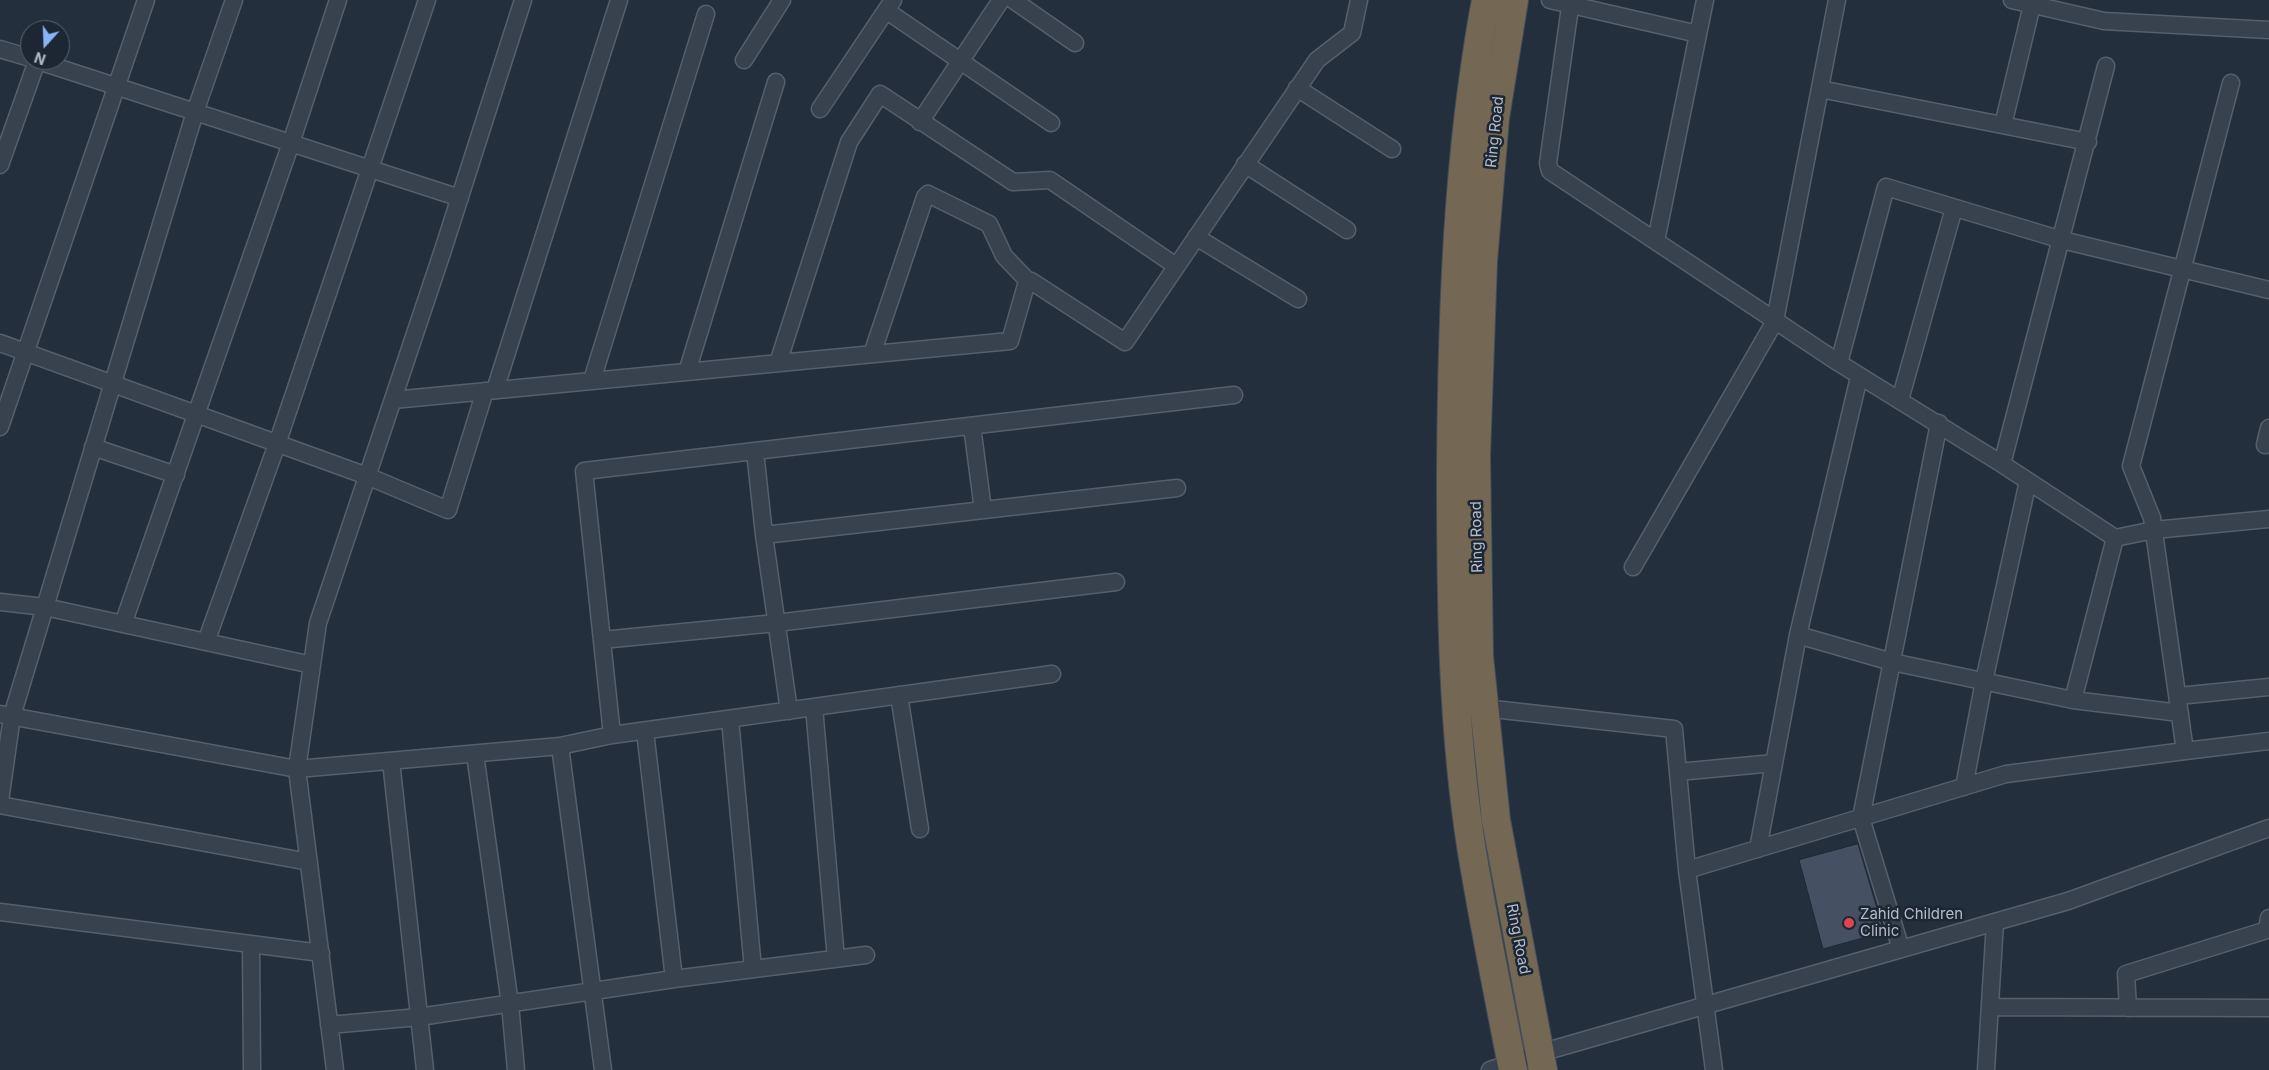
<!DOCTYPE html>
<html>
<head>
<meta charset="utf-8">
<style>
  body { margin:0 }
  #map { position:relative; width:2269px; height:1070px; overflow:hidden; background:#242f3e; font-family:Inter,sans-serif }
  canvas { display:block }
  .north { position:absolute; left:20px; top:20px; width:50px; height:50px; box-sizing:border-box; background:#1d2633; border:1px solid #59626f; border-radius:50%; rotate:200deg; font-size:14px; font-weight:700; line-height:20px; text-align:center; color:#b4bcc9 }
  .north::after { content:''; display:block; margin:auto; width:18px; height:22px; background:#8ab4f8; clip-path:polygon(50% 0,100% 100%,50% 72%,0 100%) }
</style>
</head>
<body>
<div id="map">
<canvas width="2269" height="1070"></canvas>
<div class="north">N</div>
</div>
<script>
const ctx = document.querySelector('canvas').getContext('2d');
ctx.lineJoin = 'round';
function fillPath(path, color) {
  ctx.fillStyle = color;
  ctx.fill(path, 'evenodd');
}
function trace(path, color, width, dash) {
  ctx.strokeStyle = color;
  ctx.lineWidth = width;
  ctx.lineCap = dash ? 'butt' : 'round';
  ctx.setLineDash(dash || []);
  ctx.stroke(path);
}
function label(font, color, halo, rows, align = 'center') {
  ctx.font = font + ' Inter,sans-serif';
  ctx.lineWidth = 5;
  ctx.setLineDash([]);
  ctx.textBaseline = 'middle';
  ctx.strokeStyle = halo;
  ctx.fillStyle = color;
  for (const [text, x, y, turn = 0] of rows) {
    ctx.save();
    ctx.translate(x, y);
    ctx.rotate((+turn || 0) * Math.PI / 180);
    ctx.textAlign = isNaN(turn) ? turn : align;
    if (halo) ctx.strokeText(text, 0, 0);
    ctx.fillText(text, 0, 0);
    ctx.restore();
  }
}
const building = new Path2D(`
  M1858,844L1884,932L1823,949L1799,860Z`);
fillPath(building, '#455162');
trace(building, '#1f2835', 1);
const street = new Path2D(`
  M1013,0L1075,43
  M1550,0L1698,34
  M1571,0L1548,163L1550,171L1839,363
  M2012,0L2104,21L2269,30
  M887,11L1051,123
  M0,49L30,58
  M35,60L460,198
  M744,60L782,0
  M2231,83L2131,466L2152,518L2185,751L2269,741
  M1297,88L1392,149
  M1820,89L2088,142
  M820,109L893,0
  M920,122L1001,0
  M2003,125L2032,5
  M1245,164L1347,230
  M0,165L37,61
  M1196,237L1298,299
  M1656,241L1705,0
  M0,343L367,476L448,510L485,391
  M872,354L925,197L928,194L989,224L1004,256L1029,282
  M778,363L849,142L880,94L1013,182L1050,180L1176,266
  M687,372L776,82
  M592,380L706,14
  M495,390L619,0
  M393,400L1010,341L1026,285L1031,281L1125,342L1317,60L1352,33L1359,0
  M1900,400L1954,208
  M972,426L983,510
  M0,427L146,0
  M2265,445L2269,428
  M93,447L176,475
  M755,451L764,535L1177,488
  M2002,464L1839,363L1886,187L2062,240L2269,290
  M2028,481L2115,538L2073,700
  M764,535L789,711
  M2115,538L2154,530L2269,519
  M1633,567L1775,321L1837,0
  M0,602L45,607L312,665
  M123,624L291,143L338,0
  M1798,635L1859,377
  M602,640L776,623L1116,582
  M206,642L277,444L427,0
  M899,695L920,829
  M2178,696L2269,687
  M814,707L836,959
  M1484,708L1674,729L1687,870
  M0,714L297,769L560,746
  M730,719L753,969
  M645,731L674,979
  M612,735L584,471L1234,395
  M475,754L510,1004L516,1070
  M391,761L425,1070
  M1678,772L1774,763
  M1964,787L1984,681L2028,481L2002,464L2106,66
  M0,801L12,716L195,112L234,0
  M0,805L309,862
  M1758,849L1798,635L1892,662L2073,700L2180,713
  M0,912L321,953
  M251,944L252,1070
  M1901,949L1861,818L1939,423
  M1990,1007L2269,1008
  M2128,1008L2126,974L2267,930L2269,918
  M329,1025L419,1017L674,979L866,955
  M335,1070L297,769L318,623L442,253L523,0
  M603,1070L560,746L612,735L1052,674
  M1490,1070L1540,1053L2068,901L2269,828
  M1714,1070L1687,870L2006,774L2185,751
  M1986,1070L1995,922`);
const highway = new Path2D(`
  M1486,0C1457,155 1452,316 1451,474C1451,600 1452,727 1472,852C1484,925 1499,998 1513,1070
  M1514,0L1495,118L1483,261L1476,456L1479,656L1496,820L1543,1070`);
trace(street, '#565f6c', 19);
trace(highway, '#434c59', 30);
trace(street, '#38414e', 16);
trace(highway, '#746855', 28);
for (const [x, y, r, color] of [
  [1849,923,6,"#e0444e"]
]) {
  const dot = new Path2D();
  dot.arc(x, y, r, 0, 2 * Math.PI);
  ctx.fillStyle = color;
  ctx.fill(dot);
  trace(dot, '#1d2633', 2);
}
label('15px', '#b4bcc9', '#1d2633', [
  ["Ring Road",1495,132,-84],
  ["Ring Road",1477,537,-91],
  ["Ring Road",1518,939,79]
]);
label('15px', '#b4bcc9', '#1d2633', [
  ["Zahid Children",1860,914],
  ["Clinic",1860,931]
], 'left');
</script>
</body>
</html>
